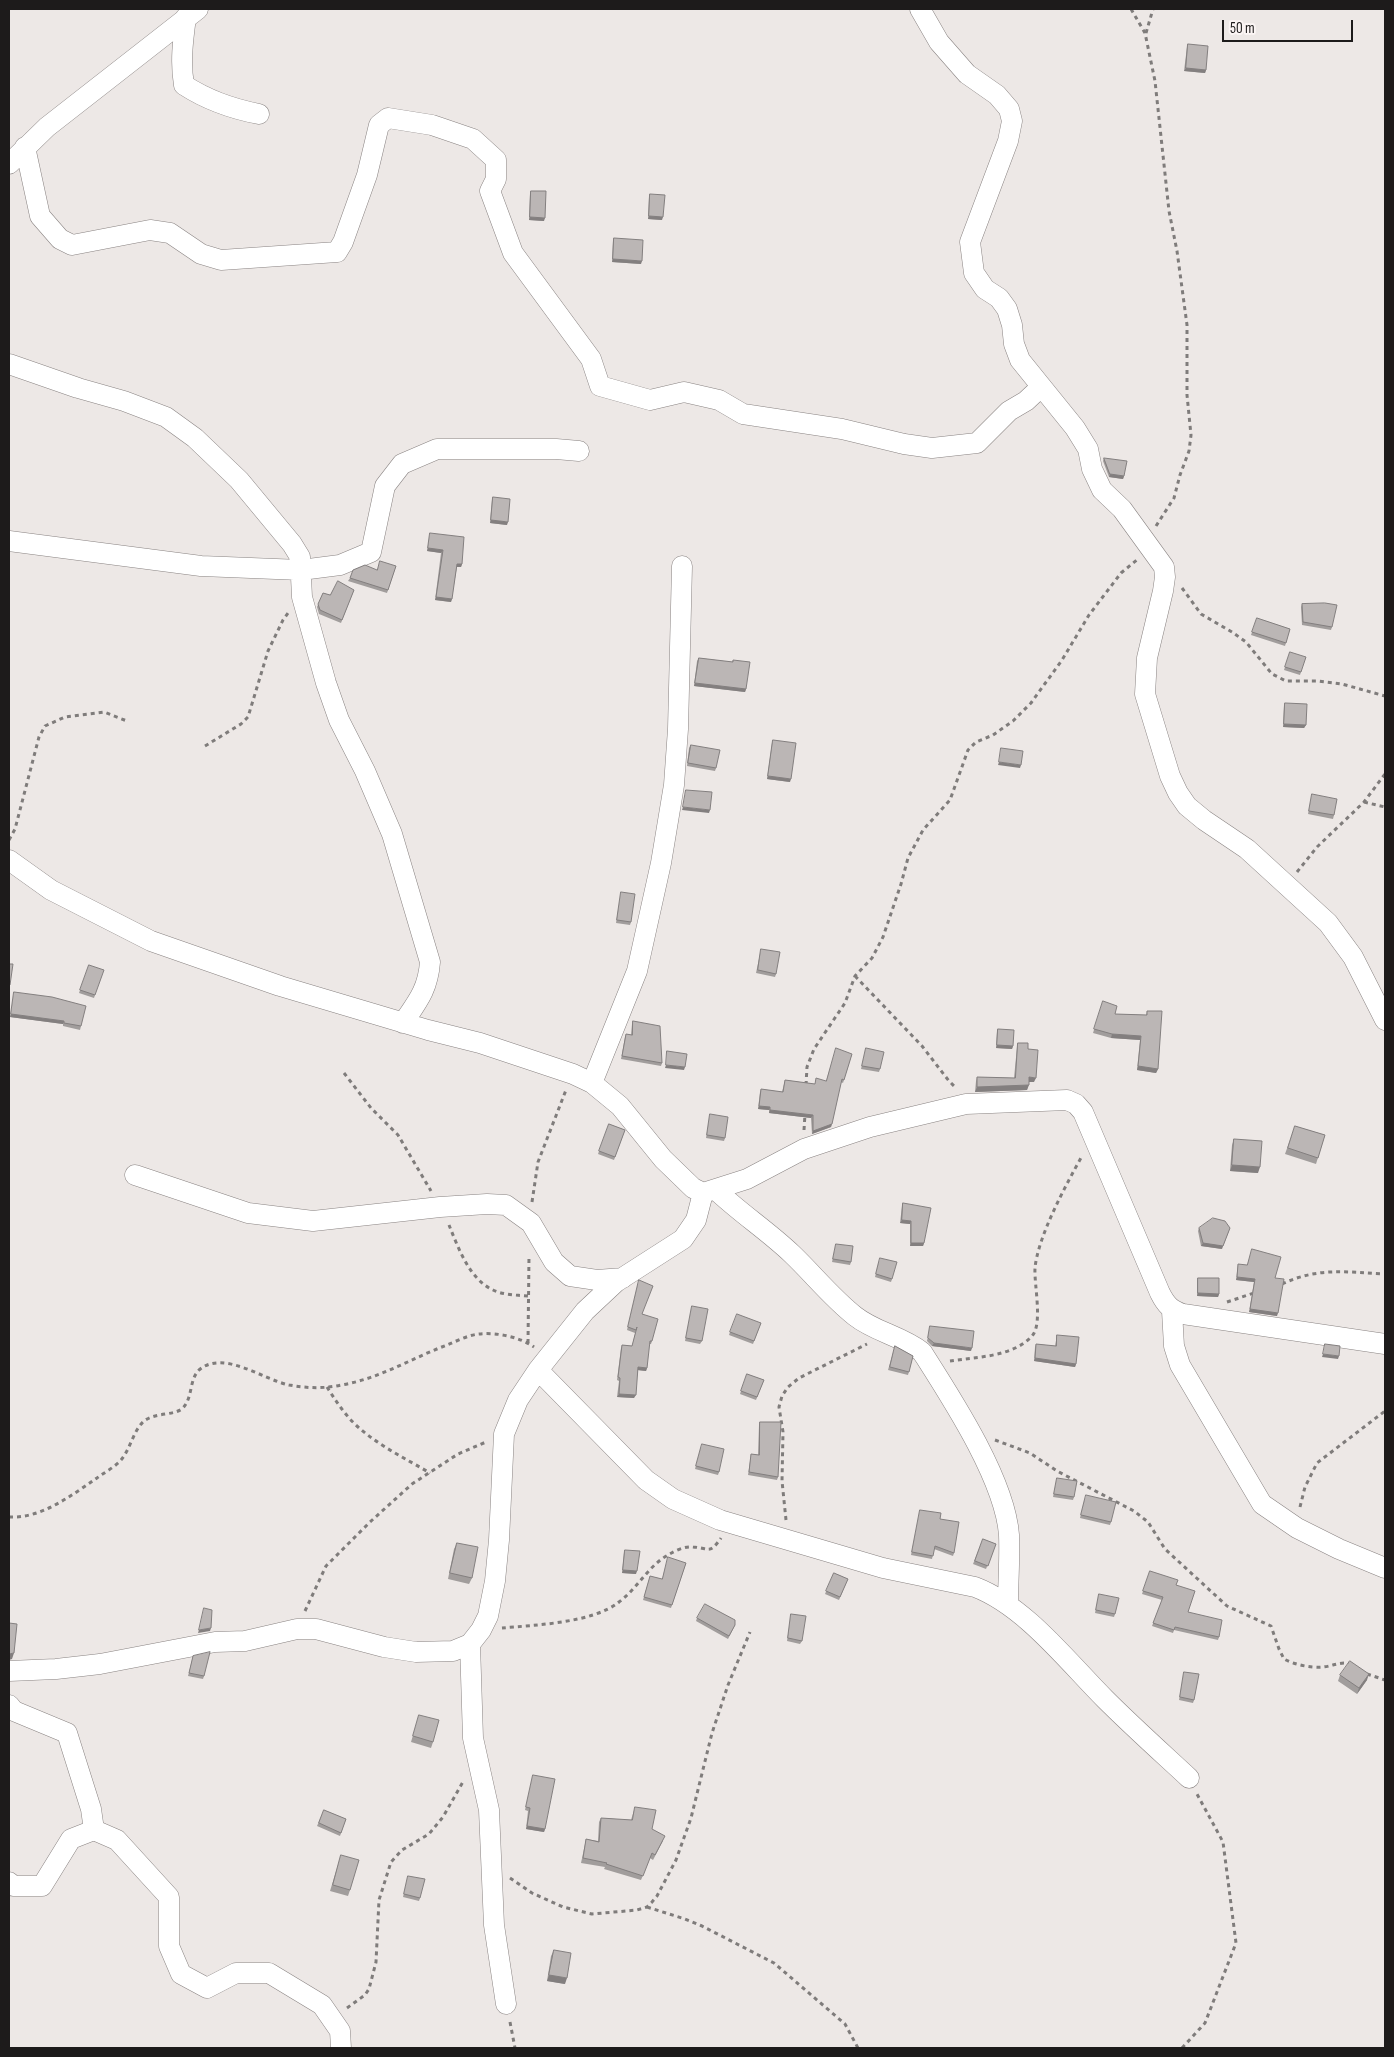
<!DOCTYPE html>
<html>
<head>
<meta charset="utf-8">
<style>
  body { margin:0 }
  #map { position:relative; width:1394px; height:2057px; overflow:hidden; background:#ede8e6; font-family:"Sofia Sans Condensed",sans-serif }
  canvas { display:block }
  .frame { position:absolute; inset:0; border:10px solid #1d1b1b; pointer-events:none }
  .scale { position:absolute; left:1222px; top:20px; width:131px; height:22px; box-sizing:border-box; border:2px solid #1d1b1b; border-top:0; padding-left:6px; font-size:15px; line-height:18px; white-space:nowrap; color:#1d1b1b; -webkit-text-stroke:4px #fbf5f4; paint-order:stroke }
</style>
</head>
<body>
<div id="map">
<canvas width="1394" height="2057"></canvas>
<div class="frame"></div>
<div class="scale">50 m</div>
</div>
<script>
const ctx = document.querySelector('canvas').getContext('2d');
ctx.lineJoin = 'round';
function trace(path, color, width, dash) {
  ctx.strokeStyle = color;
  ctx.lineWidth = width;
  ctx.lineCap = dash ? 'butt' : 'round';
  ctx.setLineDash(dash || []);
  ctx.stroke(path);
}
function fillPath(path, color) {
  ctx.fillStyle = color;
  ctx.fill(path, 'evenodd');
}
const minor = new Path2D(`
  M920,9L939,42L967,74L997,95L1009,109L1012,121L1008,141L970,242L974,273L985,289L999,298L1007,309L1012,325L1014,344L1020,360L1075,428L1088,449L1092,469L1102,490L1122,509L1164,567L1165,577L1163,591L1147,658L1145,694L1170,776L1178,793L1187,806L1204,820L1247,849L1328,923L1353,957L1385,1020
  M186,17C183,40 180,62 184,85C207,100 233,109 259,114
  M25,147L40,216L60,239L72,245L150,230L170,233L201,254L221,260L337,252L343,242L367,175L379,125L388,118L432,125L473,139L496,160V179L490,191L513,253L591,359L600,386L650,400L684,392L719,400L743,414L842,429L904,444L932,448L977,443L1009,411L1026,401L1041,387
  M9,164L47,127L198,9
  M9,364L78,388L124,401L166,417L195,438L239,480L292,544L300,557L302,597L326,683L339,720L365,771L392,834L430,962C428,989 418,1001 403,1023
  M9,541L201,566L301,570L340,565L371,552L385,486L402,464L437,449H556L579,451
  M9,860L51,890L151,941L280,986L428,1030L480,1043L573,1074L592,1083L620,1106L663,1159L693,1188L703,1193L747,1179L804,1149L870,1127L966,1104L1067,1100L1076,1104L1083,1112L1160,1293C1166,1305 1171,1310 1183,1314L1385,1344
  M592,1083L637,971L661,863L674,785L678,729L682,566
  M135,1175L248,1213L313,1221L440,1207L487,1204L506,1205L531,1223L554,1262L570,1276L597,1280L623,1278
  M716,1190C740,1213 768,1231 792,1254C813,1274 832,1298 855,1316C875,1332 902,1336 922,1352C952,1399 1005,1480 1009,1535C1010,1558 1008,1582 1008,1605
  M1172,1311L1174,1346L1180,1365L1262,1504L1297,1528L1339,1549L1385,1568
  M538,1370L646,1480L673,1499L720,1520L883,1568L975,1587C1025,1606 1068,1662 1105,1699C1132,1726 1161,1752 1189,1778
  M470,1644L473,1738L489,1810L494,1925L506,2004
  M9,1671L56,1669L100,1664L215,1642L245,1641L297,1629H316L384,1647L416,1652L453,1651L470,1644L481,1630L488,1616L495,1581L499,1540L504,1434L518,1400L538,1370L585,1311L616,1282L683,1239L696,1220L703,1193
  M9,1705L14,1711L67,1733L91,1809L94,1830
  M9,1882L13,1886H42L71,1839L94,1830L117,1840L169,1897V1946L181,1974L207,1988L236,1973H269L322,2005L340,2031L341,2048`);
trace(minor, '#898382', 21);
trace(new Path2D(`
  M1131,9L1145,33L1155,81L1169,211L1177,251L1187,325V395L1191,435L1189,451L1180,475L1174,498L1156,526
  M1146,33L1153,9
  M1182,588L1201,614L1232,632L1246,642L1272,674L1286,681H1318L1342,684L1385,696
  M205,746L241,724L248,717L268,651L283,620L288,613
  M1364,802L1385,807
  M9,840L15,829L39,737L45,726L65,717L104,712L127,721
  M1297,872L1317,847L1364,802L1385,774
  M855,976L922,1046L949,1081L956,1088
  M344,1073L371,1108L398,1135L431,1191
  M806,1085L807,1067L814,1049L845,1003L855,976L872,958L883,937L901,884L908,858L923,830L950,800L968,750L976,742L993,735L1013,721L1031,703L1062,660L1089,615L1121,573L1138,559
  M804,1130L805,1114
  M532,1202L538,1162L566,1090
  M449,1225C458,1247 469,1279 493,1290C503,1295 516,1295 528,1296
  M1282,1284C1318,1267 1347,1272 1385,1274
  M1227,1302L1254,1293
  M528,1343L529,1256
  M950,1361C976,1357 1013,1357 1032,1336C1043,1324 1034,1285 1035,1268C1038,1236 1066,1185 1082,1156
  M327,1387C334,1398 341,1409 350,1419C371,1442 403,1457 430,1473
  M995,1440L1030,1453L1057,1471L1134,1511L1148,1522L1165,1549L1227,1606L1271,1626L1279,1649L1284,1659C1295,1665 1311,1668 1323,1667C1333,1666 1341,1661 1351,1664
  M1300,1507L1305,1487L1317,1463L1385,1411
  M9,1517C41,1519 72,1495 97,1478C105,1472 115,1467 121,1460C131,1448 133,1431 144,1421C156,1412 174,1416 183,1408C193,1397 189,1380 199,1370C223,1349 264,1380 289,1385C306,1388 323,1389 341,1385C379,1379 412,1358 447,1345C457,1341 468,1335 479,1334C496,1332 520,1337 534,1347
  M786,1520L782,1481L783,1432L779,1407L782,1396L788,1387L799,1378L867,1344
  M305,1611L326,1566L370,1522L412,1484L458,1454L486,1442
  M502,1628C535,1625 593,1623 619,1602C638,1588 648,1566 668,1555C675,1551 684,1546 693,1547C710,1548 709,1555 721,1538
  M1367,1674L1385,1680
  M510,1878L532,1893L563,1907L592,1914L637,1910L647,1907L652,1902L657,1896L676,1860L691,1818L712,1733L728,1685L750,1632
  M647,1907L685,1919L702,1926L774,1963L845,2024L858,2048
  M347,2008L365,1995L369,1989L376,1962L379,1900L391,1862L402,1850L429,1834L443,1817L464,1780
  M510,2022L515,2048
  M1182,2048L1205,2023L1236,1943L1223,1842L1197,1794`), '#7f7c7b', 3, [4, 4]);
trace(minor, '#fff', 20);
fillPath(new Path2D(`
  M1188,44L1206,70L1205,73L1184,71L1187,47Z
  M531,191L544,221L529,220L530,194Z
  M650,194L662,220L648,219L649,197Z
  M614,238L641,264L612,262L613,241Z
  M1104,458L1124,476L1123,479L1109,477L1103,461Z
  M493,497L507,525L490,523L492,500Z
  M430,533L462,564L461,567H457L451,602L435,600L441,553L427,551Z
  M396,566L387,593L348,581L350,578Z
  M354,590L341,623L319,614L317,607L323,593L330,595Z
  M1302,604L1332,627L1331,630L1302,625L1301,607Z
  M1257,618L1290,629L1285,646L1251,635Z
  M1290,652L1301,672L1300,675L1284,670Z
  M699,658L732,662L733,660L746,689L745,692L694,686L697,661Z
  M1285,703L1306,725L1304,728L1283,727L1284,706Z
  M773,740L790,782L767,779L772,743Z
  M691,745L716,768L715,771L687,766L689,748Z
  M1312,794L1334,815L1333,819L1308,814Z
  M621,892L631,922L630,925L616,923Z
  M761,949L776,974L775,977L756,973Z
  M89,965L95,995L94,998L79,993Z
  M14,992L81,1026L80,1030L63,1026V1024L10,1017Z
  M1103,1001L1115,1014L1146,1015L1147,1011L1158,1069L1156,1073L1137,1070L1140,1040L1111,1038L1093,1033Z
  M633,1021L662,1063L661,1066L621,1059L625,1037L626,1034L631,1035L632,1024Z
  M998,1029L1013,1046L1012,1049L996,1048L997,1032Z
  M1018,1043L1028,1049L1034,1082H1029L1027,1090L975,1092L976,1081L977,1077L1014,1078L1017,1047Z
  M866,1048L880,1069L879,1072L861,1069Z
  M852,1054L843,1083L841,1082L831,1127L812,1134L811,1118L769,1113V1110L758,1109L760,1092L761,1089L782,1092L785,1080L814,1084L826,1081Z
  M710,1114L725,1138L724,1141L706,1138Z
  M609,1124L625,1130L614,1160L598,1154Z
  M1295,1126L1325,1135L1316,1164L1285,1154Z
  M1234,1139L1258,1173L1230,1171L1232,1145Z
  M903,1203L924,1243L923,1246H910V1224L900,1223L902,1206Z
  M1199,1228L1222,1249L1201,1246L1198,1231Z
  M836,1244L851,1262L850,1265L832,1262Z
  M879,1261L892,1279L891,1282L875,1277Z
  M1238,1264L1275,1278L1277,1316L1249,1312L1254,1282L1236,1280Z
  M1198,1278L1219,1294L1218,1297L1197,1296V1281Z
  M638,1283L642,1314L652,1341L651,1344H649L647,1368L646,1371L638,1370L634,1398L617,1397L619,1381L617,1380L621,1348L622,1345L632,1346L636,1330L635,1333L627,1330Z
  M692,1306L702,1341L700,1344L685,1341Z
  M761,1323L753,1344L729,1335L730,1332Z
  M930,1326L971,1351L932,1346L927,1341Z
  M1057,1335L1076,1364L1075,1367L1034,1361L1035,1347L1036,1344L1055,1346Z
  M895,1346L913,1356L908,1375L888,1370Z
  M747,1374L764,1380L756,1400L740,1394Z
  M760,1422L778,1477L777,1480L748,1475L751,1454L758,1455L759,1425Z
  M701,1447L719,1472L718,1475L695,1469Z
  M1057,1478L1074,1497L1073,1500L1053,1497Z
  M1085,1498L1111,1522L1110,1525L1080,1518Z
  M920,1510L940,1519L954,1553L953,1556L934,1549L932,1559L911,1555Z
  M983,1539L996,1544L986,1569L973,1564Z
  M457,1543L472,1578L469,1584L448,1579L454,1549Z
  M625,1550L636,1574L622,1573L624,1553Z
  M686,1563L671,1608L643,1600L650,1576L662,1579Z
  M1150,1571L1176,1585L1188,1612L1219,1637L1218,1640L1174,1630L1173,1633L1152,1626L1162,1600L1142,1594Z
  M834,1573L848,1579L839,1600L825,1594Z
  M1099,1594L1115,1614L1114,1617L1095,1613Z
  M791,1614L802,1641L800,1644L787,1641Z
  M697,1618L735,1625L728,1639L696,1621Z
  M193,1656L204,1676L203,1679L188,1676Z
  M1184,1672L1194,1700L1193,1703L1179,1700Z
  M1340,1675L1367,1680L1357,1694L1338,1681Z
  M419,1715L433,1742L431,1748L411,1742Z
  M533,1775L545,1829L544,1832L526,1829L528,1811L525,1810Z
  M635,1807L652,1829L663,1841L653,1860L650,1858L641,1880L604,1869L605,1867L581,1863L585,1844L586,1839L598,1841L599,1822L601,1818L631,1820Z
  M324,1810L346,1819L340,1836L317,1826Z
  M341,1855L350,1890L348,1896L330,1891Z
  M408,1876L420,1898L419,1901L403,1897Z
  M554,1950L565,1984L547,1981L551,1956Z`), '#a19d9c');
fillPath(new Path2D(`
  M1186,68L1206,70L1205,73L1184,71Z
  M649,216L663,217L662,220L648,219Z
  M530,217L545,218L544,221L529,220Z
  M613,259L642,261L641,264L612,262Z
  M1110,474L1124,476L1123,479L1109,477Z
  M491,520L508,522L507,525L490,523Z
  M428,548L443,550L441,553L427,551Z
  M457,564H462L461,567H456Z
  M436,597L452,599L451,602L435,600Z
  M695,683L746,689L745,692L694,686Z
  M1284,724L1306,725L1304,728L1283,727Z
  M999,762L1021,765L1020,768L998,765Z
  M768,776L791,779L790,782L767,779Z
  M683,807L710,810L709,813L682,810Z
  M11,1014L64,1021L63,1024L10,1017Z
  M1112,1034L1141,1036L1140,1040L1111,1038Z
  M997,1045L1013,1046L1012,1049L996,1048Z
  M666,1065L685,1067L684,1070L665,1068Z
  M1138,1066L1158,1069L1156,1073L1137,1070Z
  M1029,1077L1036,1078L1034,1082H1027Z
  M1029,1085L1027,1090L975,1092L977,1087Z
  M759,1106L770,1107L769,1110L758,1109Z
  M770,1110L813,1115L811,1118L769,1113Z
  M832,1124L831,1127L812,1134L813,1131Z
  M1232,1165L1260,1167L1258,1173L1230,1171Z
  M902,1220L911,1221L910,1224L900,1223Z
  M1230,1228L1222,1249L1201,1246L1203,1243Z
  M911,1243H924L923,1246H910Z
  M1237,1277L1255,1279L1254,1282L1236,1280Z
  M1198,1293L1219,1294L1218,1297L1197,1296Z
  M1250,1309L1278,1313L1277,1316L1249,1312Z
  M934,1343L972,1348L971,1351L932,1346Z
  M1323,1354L1339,1356L1338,1359L1322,1357Z
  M1035,1358L1076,1364L1075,1367L1034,1361Z
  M638,1367L647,1368L646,1371L637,1370Z
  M619,1394L636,1395L634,1398L617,1397Z
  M623,1570L637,1571L636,1574L622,1573Z
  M211,1628L210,1631L198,1633L199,1630Z
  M14,1653L12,1659L9,1660V1654Z
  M1369,1674L1367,1680L1357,1694L1359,1688Z
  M527,1826L545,1829L544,1832L526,1829Z
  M549,1975L567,1978L565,1984L547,1981Z`), '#837f7f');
const building = new Path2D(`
  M1188,44L1208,46L1206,70L1186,68Z
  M531,191H546L545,218L530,217Z
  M650,194L665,195L663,217L649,216Z
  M614,238L643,240L642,261L613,259Z
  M1104,458L1127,461L1124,476L1110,474Z
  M493,497L510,499L508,522L491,520Z
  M430,533L464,537L462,564H457L452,599L436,597L443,550L428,548Z
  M380,561L396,566L388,590L350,578L353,570L365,565L377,570Z
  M338,581L354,590L342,620L320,610L318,604L323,593L330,595Z
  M1325,603L1337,605L1332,627L1303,622L1302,604Z
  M1257,618L1290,629L1286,643L1252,632Z
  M1290,652L1306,657L1301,672L1285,667Z
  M699,658L733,662V660L750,662L746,689L695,683Z
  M1285,703L1307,704L1306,725L1284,724Z
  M773,740L796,743L791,779L768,776Z
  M691,745L720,750L716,768L688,763Z
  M1001,748L1023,751L1021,765L999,762Z
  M686,790L712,792L710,810L683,807Z
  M1312,794L1337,799L1334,815L1309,811Z
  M621,892L635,894L631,922L617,920Z
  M761,949L780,952L776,974L758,970Z
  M9,964H13L10,985H9Z
  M89,965L104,970L95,995L80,990Z
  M14,992L52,997L86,1006L81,1026L64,1023V1021L11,1014Z
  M1103,1001L1117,1006L1115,1014L1147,1015V1011H1162L1158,1069L1138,1066L1141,1036L1112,1034L1094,1029Z
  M633,1021L660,1026L662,1063L622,1056L626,1034L632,1035Z
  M998,1029L1014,1030L1013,1046L997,1045Z
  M1018,1043H1028V1049L1038,1050L1036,1078L1029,1077V1085L977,1087V1077L1015,1078Z
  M836,1048L852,1054L844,1080L842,1079L832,1124L813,1131V1115L770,1110V1107L759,1106L761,1089L783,1092L785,1080L815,1084L816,1078L826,1081Z
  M866,1048L884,1052L880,1069L862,1066Z
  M667,1051L687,1054L685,1067L666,1065Z
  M710,1114L728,1117L725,1138L707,1135Z
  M609,1124L625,1130L615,1157L599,1151Z
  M1295,1126L1325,1135L1318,1158L1288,1148Z
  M1234,1139L1262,1141L1260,1167L1232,1165Z
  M903,1203L931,1208L924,1243H911V1221L902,1220Z
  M1213,1218L1225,1221L1230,1228L1223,1246L1203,1243L1199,1228Z
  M836,1244L853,1246L851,1262L833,1259Z
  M1252,1249L1281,1257L1275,1278L1284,1279L1278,1313L1250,1309L1255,1279L1237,1277L1238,1264L1247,1265Z
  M880,1258L897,1262L892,1279L876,1274Z
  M1198,1278H1219V1294L1198,1293Z
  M639,1280L653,1286L642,1314L658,1319L652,1341H650L647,1368L638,1367L636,1395L619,1394L620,1378L618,1377L622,1345L632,1346L637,1327L636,1330L628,1327Z
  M692,1306L708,1309L702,1341L686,1338Z
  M737,1314L761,1323L754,1341L730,1332Z
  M930,1326L974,1331L972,1348L934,1343L928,1338Z
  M1057,1335L1079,1337L1076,1364L1035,1358L1036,1344L1056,1346Z
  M1325,1344L1340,1346L1339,1356L1323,1354Z
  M895,1346L913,1356L909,1372L890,1367Z
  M747,1374L764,1380L757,1397L741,1391Z
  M760,1422H781L778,1477L749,1472L751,1454L759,1455Z
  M702,1444L724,1449L719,1472L696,1466Z
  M1057,1478L1077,1481L1074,1497L1054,1494Z
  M1086,1495L1116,1502L1111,1522L1081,1515Z
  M920,1510L941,1513L940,1519L959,1522L954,1553L935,1546L933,1556L912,1552Z
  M983,1539L996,1544L988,1566L975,1561Z
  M457,1543L478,1547L472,1578L450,1573Z
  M625,1550L640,1551L637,1571L623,1570Z
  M668,1557L686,1563L672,1605L644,1597L650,1576L662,1579Z
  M1150,1571L1178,1580L1176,1585L1195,1591L1188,1612L1222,1620L1219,1637L1175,1627L1174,1630L1153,1623L1163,1597L1143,1591Z
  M834,1573L848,1579L840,1597L826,1591Z
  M1099,1594L1119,1598L1115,1614L1096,1610Z
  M705,1604L735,1620V1625L729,1636L697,1618Z
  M204,1608L212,1610L211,1628L199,1630Z
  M791,1614L806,1616L802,1641L788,1638Z
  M9,1623L17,1624L14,1653L9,1654Z
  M210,1652L204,1676L189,1673L193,1656Z
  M1350,1661L1369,1674L1359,1688L1340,1675Z
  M1184,1672L1199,1674L1194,1700L1180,1697Z
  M419,1715L439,1720L433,1742L413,1736Z
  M533,1775L555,1779L545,1829L527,1826L530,1808L526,1807Z
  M635,1807L656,1810L652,1829L665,1836L655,1855L652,1853L643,1876L606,1864L607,1863L583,1858L586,1839L599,1842L601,1818L632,1820Z
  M324,1810L346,1819L341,1833L319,1823Z
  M341,1855L359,1860L350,1890L333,1885Z
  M408,1876L425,1879L420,1898L404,1894Z
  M554,1950L571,1953L567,1978L549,1975Z`);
fillPath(building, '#bbb6b5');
trace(building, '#837f7f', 1);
</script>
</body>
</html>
